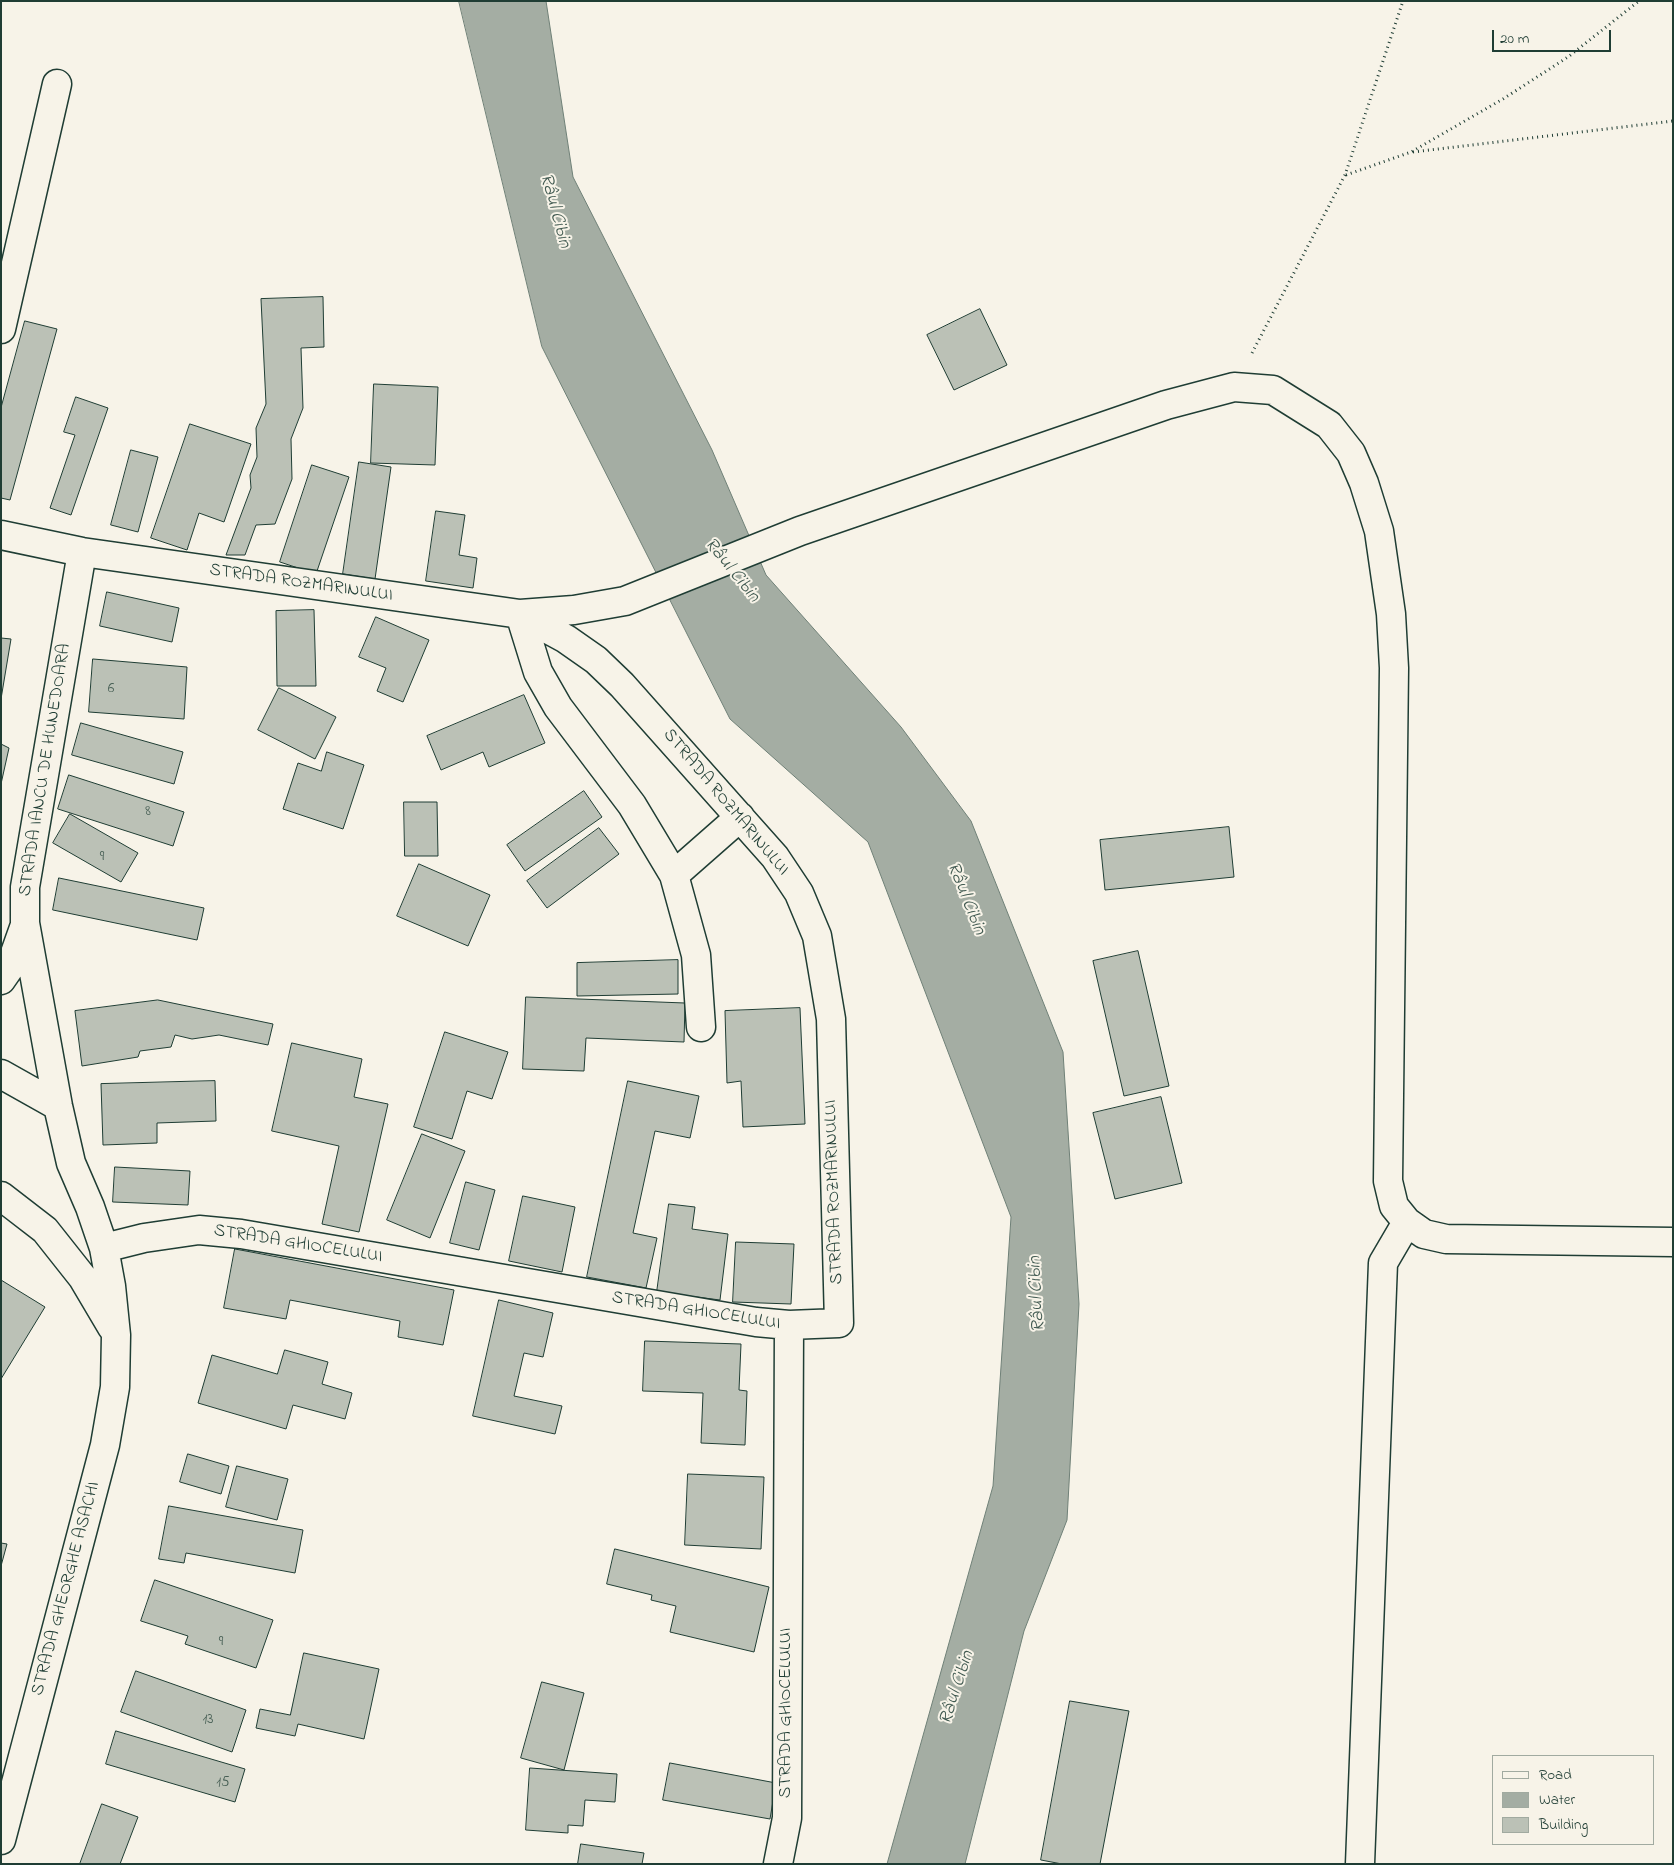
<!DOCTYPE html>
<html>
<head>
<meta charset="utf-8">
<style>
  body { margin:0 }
  #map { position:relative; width:1674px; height:1865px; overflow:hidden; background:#f7f3e8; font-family:"Indie Flower",sans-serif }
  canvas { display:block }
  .frame { position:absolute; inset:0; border:2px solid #1f3d34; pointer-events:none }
  .legend { position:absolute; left:1492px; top:1755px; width:162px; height:90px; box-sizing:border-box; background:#f7f3e8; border:1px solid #a1aaa0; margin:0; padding:6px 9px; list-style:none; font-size:15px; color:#1f3d34 }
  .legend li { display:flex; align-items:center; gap:10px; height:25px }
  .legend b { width:25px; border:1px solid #a1aaa0 }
  .scale { position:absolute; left:1492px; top:30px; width:119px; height:22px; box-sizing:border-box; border:2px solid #1f3d34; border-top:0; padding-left:6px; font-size:15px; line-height:18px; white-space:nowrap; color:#1f3d34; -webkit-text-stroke:4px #f7f3e8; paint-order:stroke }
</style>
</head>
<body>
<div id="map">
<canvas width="1674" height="1865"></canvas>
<div class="frame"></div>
<ul class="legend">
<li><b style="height:6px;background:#f7f3e8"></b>Road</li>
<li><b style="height:14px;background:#a4ada3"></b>Water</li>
<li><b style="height:14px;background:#bbc1b6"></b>Building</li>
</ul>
<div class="scale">20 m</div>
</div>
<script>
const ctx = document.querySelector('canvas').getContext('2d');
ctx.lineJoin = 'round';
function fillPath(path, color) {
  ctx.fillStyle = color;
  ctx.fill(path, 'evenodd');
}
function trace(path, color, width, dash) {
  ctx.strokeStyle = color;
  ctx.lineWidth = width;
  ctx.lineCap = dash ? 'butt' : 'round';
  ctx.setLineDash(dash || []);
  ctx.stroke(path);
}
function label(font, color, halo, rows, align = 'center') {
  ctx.font = font + ' "Indie Flower",sans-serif';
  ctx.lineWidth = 4;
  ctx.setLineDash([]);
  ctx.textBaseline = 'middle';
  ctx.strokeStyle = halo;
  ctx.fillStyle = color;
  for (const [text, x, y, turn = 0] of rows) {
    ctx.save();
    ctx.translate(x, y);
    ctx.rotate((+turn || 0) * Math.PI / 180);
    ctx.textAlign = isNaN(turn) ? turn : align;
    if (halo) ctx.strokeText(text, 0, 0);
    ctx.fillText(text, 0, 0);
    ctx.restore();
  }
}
const water = new Path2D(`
  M459,1H546L573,177L712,450L766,575L901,727L971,821L1063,1052L1079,1304L1067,1520L1024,1631L965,1864H887L993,1486L1011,1217L868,842L730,719L542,347Z`);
fillPath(water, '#a4ada3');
trace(water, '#6f8077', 1);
const building = new Path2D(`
  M323,297L324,347L301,348L303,408L291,439L292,479L275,524L256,525L245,555H226L251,488L250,475L257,457L256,428L266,404L261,299Z
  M980,309L1007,365L954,390L927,335Z
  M25,321L57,329L10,500L1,498V408Z
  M374,384L438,387L435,465L371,463Z
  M76,397L108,408L71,515L50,508L75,435L64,432Z
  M190,424L251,444L224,522L199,513L187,550L151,538Z
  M131,450L158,457L138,532L111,525Z
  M359,462L391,467L375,579L343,574Z
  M312,465L349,477L316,574L280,562Z
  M436,511L465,515L459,555L477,558L473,588L426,581Z
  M107,592L179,608L172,642L100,626Z
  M314,610L316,686H277L276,611Z
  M376,617L429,640L403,702L377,691L386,668L359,657Z
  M1,638L11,639L1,699Z
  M93,659L187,667L184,719L89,712Z
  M279,688L336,717L315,759L258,730Z
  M524,695L545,743L489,767L483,752L441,770L427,736Z
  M81,723L183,752L174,784L72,755Z
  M1,744L9,748L1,784Z
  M327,752L364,765L343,829L283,809L298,763L321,771Z
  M69,775L184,812L173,846L58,809Z
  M584,791L602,817L525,871L507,845Z
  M404,802H437L438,856H405Z
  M70,814L138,853L121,882L53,843Z
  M1229,827L1234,877L1105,890L1100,840Z
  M599,828L619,854L547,908L527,881Z
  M419,864L490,895L468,946L397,916Z
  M59,878L204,908L197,940L53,910Z
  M1138,951L1169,1086L1124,1096L1093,961Z
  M678,960V994L577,996V963Z
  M526,997L685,1003L684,1042L586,1038L584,1071L523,1069Z
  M158,1000L273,1024L268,1045L219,1035L192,1039L175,1035L171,1047L140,1051L138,1057L82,1066L75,1011Z
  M800,1008L805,1124L743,1127L741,1081L727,1083L725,1011Z
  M445,1032L508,1052L492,1099L467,1091L452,1139L414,1127Z
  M292,1043L362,1059L354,1097L388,1104L359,1232L322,1224L339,1146L272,1131Z
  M215,1081L216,1121L157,1123V1143L103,1145L101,1084Z
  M628,1081L699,1096L690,1138L655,1131L633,1233L657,1238L646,1288L587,1277Z
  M1161,1097L1182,1183L1115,1199L1093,1113Z
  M422,1134L465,1151L430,1238L387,1220Z
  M115,1167L190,1171L188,1205L113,1202Z
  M466,1182L495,1190L479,1250L450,1243Z
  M523,1196L575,1207L562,1272L509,1261Z
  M669,1204L695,1207L692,1229L728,1234L720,1300L657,1292Z
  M736,1242L794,1244L791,1304L733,1302Z
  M235,1249L454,1290L443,1345L398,1337L400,1321L290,1300L286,1319L224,1308Z
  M1,1280L45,1307L1,1379Z
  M499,1300L553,1313L543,1357L524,1353L514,1396L562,1406L555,1434L473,1416Z
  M645,1341L741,1344L739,1390L747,1391L745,1445L701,1443L703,1393L643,1391Z
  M285,1350L328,1362L322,1384L352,1393L345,1419L293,1405L286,1429L198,1403L212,1355L277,1374Z
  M188,1454L229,1466L221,1494L180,1482Z
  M237,1466L288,1479L277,1520L226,1507Z
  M688,1474L764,1477L761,1549L685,1545Z
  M169,1506L303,1530L295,1573L186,1553L184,1563L159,1559Z
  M1,1543L7,1544L1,1566Z
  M615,1549L769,1587L754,1652L670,1632L676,1606L651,1600L652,1595L607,1584Z
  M155,1580L273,1620L256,1668L185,1644L188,1636L141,1621Z
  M304,1653L379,1669L364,1739L298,1724L295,1736L256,1728L260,1709L290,1715Z
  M136,1671L246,1710L232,1752L121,1712Z
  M542,1682L584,1693L564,1770L521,1758Z
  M1070,1701L1129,1711L1100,1864H1062L1041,1860Z
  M116,1731L245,1769L235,1802L106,1764Z
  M670,1763L776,1783L770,1819L663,1800Z
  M530,1768L617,1774L615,1802L585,1800L583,1826L568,1825V1833L526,1830Z
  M102,1804L138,1817L120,1864H80Z
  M581,1844L644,1853L642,1864H578Z`);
fillPath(building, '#bbc1b6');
trace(building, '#1f3d34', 1);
const minor = new Path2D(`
  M1,329L57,84
  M1,535L82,552L520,614L566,639L596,660L622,685L775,857L799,893L817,936L831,1019L839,1323L789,1325L756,1322L241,1234L199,1230L144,1238L104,1248
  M520,614L574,610L625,601L800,531L1166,405L1234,387L1273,390L1329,425L1351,453L1364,483L1379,531L1391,614L1394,668L1388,1181L1394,1206L1407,1222L1424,1234L1446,1239L1673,1242
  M520,614L538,672L558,707L632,805L674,875L696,955L701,1027
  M674,875L740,817
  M1,980L10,967L25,925
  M1,1074L58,1106
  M1,1196L45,1230L83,1278L112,1327
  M1,1840L105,1445L115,1387L116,1335L111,1286L104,1248L90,1207L71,1163L58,1106L25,923V887L82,552
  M778,1864L787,1818L789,1325
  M1360,1864L1383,1263L1407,1222`);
trace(minor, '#1f3d34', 31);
trace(new Path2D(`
  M1413,152L1673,121
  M1346,175L1411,152L1503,99L1568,57L1639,1
  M1252,353L1345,175L1403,1`), '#1f3d34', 3, [1, 4]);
trace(minor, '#f7f3e8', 28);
label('15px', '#465e54', null, [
  ["6",111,690],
  ["8",148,813],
  ["9",102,858],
  ["9",221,1643],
  ["13",208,1721],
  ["15",223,1784]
]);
label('18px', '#1f3d34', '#f7f3e8', [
  ["STRADA ROZMARINULUI",301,584,8],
  ["STRADA IANCU DE HUNEDOARA",46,770,-81],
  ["STRADA ROZMARINULUI",725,803,50],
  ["STRADA ROZMARINULUI",835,1192,-92],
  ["STRADA GHIOCELULUI",298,1245,9],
  ["STRADA GHIOCELULUI",696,1312,9],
  ["STRADA GHEORGHE ASACHI",67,1589,-75],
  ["STRADA GHIOCELULUI",787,1713,-90]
]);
label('italic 19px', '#405950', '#f7f3e8', [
  ["Râul Cibin",554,211,75],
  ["Râul Cibin",731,571,51],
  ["Râul Cibin",965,899,68],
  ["Râul Cibin",1038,1294,-93],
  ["Râul Cibin",958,1688,-72]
]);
</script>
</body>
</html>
